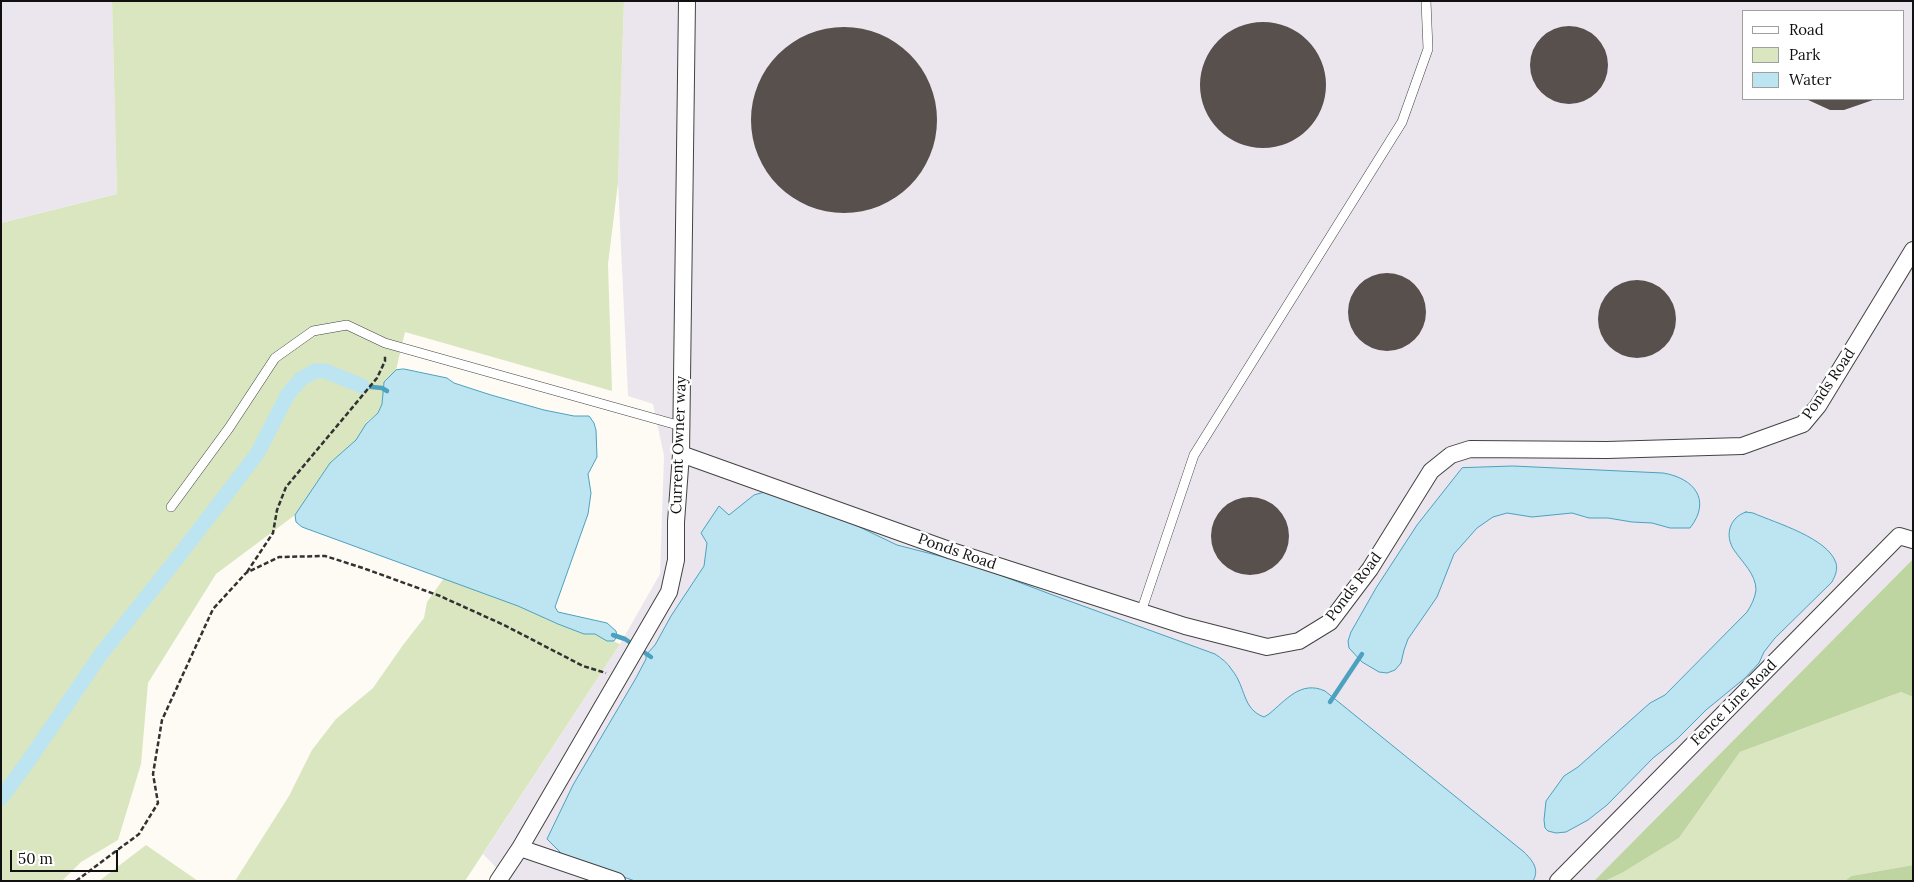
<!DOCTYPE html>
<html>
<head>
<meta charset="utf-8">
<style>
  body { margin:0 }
  #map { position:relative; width:1914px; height:882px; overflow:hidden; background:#fefbf4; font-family:Lora,serif }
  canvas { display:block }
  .frame { position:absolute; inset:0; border:2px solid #101010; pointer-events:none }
  .legend { position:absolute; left:1742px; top:10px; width:162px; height:90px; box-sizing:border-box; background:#fff; border:1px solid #9f9f9f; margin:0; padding:6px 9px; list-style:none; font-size:15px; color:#101010 }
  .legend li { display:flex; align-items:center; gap:10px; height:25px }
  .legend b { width:25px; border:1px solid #9f9f9f }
  .scale { position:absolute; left:10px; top:850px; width:108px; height:22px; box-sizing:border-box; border:2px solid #101010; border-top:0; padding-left:6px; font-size:15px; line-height:18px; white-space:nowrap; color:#101010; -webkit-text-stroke:4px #fff; paint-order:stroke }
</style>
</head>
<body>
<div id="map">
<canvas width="1914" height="882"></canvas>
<div class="frame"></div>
<ul class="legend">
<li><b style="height:6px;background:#fff"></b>Road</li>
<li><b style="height:14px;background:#d9e6c0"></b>Park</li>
<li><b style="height:14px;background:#bde4f1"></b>Water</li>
</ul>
<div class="scale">50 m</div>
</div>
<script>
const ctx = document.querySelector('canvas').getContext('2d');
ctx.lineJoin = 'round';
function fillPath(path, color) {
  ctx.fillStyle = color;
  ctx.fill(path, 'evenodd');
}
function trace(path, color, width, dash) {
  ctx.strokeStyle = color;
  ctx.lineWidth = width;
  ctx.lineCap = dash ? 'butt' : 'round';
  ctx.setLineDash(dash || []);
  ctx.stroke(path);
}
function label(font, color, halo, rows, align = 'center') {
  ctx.font = font + ' Lora,serif';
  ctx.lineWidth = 5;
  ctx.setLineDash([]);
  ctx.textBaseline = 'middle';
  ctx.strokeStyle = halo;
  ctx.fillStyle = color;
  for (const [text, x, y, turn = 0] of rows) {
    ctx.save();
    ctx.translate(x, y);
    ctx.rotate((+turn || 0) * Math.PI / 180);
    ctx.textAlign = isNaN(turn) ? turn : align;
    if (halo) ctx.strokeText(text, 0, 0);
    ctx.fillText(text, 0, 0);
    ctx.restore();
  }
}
fillPath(new Path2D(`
  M1,1H112L117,194L1,223Z
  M624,1H1913V559L1594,881H509L483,854L620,644L660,574L664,456L653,404L628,396L618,183ZM1743,11H1903V99H1743Z`), '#ebe6ed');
fillPath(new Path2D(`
  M112,1H624L618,183L608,264L612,391L405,332L396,370L384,382L382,404L378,413L368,421L356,440L330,463L295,515L216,574L148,683L141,764L118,840L81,862L62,881H1V223L117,194Z
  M444,578L518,606L558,624L584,634H595L620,644L465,881H235L289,796L312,750L336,719L373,688L403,645L424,618L427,602Z
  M1901,692L1913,697V865L1851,876L1845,881H1605L1622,873L1679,838L1740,752Z
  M146,845L198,881H99Z`), '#d9e6c0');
fillPath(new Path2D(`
  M1913,559V697L1901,692L1740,752L1679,838L1622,873L1605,881H1594Z
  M1913,865V881H1845L1851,876Z`), '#bfd5a1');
const water = new Path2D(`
  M404,369L447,378L454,383L491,395L544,410L574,416H589L594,423L596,430L597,457L588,474L591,493L588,514L555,607L558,612L607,623L616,631L617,636L614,641H607L595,634H584L558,624L518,606L302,527L296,522L295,515L330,463L356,440L366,424L378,413L382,404L384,382L396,370Z
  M1513,466L1663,473C1694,478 1712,500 1690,528H1670L1652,523L1632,522L1608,518H1589L1572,513L1532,517L1507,513L1493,517L1477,528L1454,554L1437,597L1408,639L1404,650L1401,663L1395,670L1387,673L1379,672L1362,662L1349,648L1348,641L1351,632L1376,588L1417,525L1462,468Z
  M766,492L849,522L897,545L971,564L1050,594L1215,654C1221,658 1228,663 1232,670C1246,687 1242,709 1264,717L1269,714C1286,700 1301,680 1325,691L1524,852C1532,860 1540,869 1533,881H635L598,868L568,860L547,839L573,785L636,678L646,659V655L655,645L671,616L704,566L707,543L701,533L719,506L729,515L754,495Z
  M1746,512L1753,513C1776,523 1828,538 1836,563C1838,570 1835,576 1832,582L1775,638L1764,652L1759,663L1745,678L1706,710L1677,739L1653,758L1607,805L1588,820L1566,832L1556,833L1548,831L1545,828L1544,820L1546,801L1564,776L1578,767L1650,703L1665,695L1747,612C1751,606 1755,598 1756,590C1756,574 1742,562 1734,550C1724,535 1730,517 1746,512Z`);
fillPath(water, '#bde4f1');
trace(water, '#4ca1c0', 1);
trace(new Path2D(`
  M362,386L382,388L387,391
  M613,635L625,639L651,657
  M1330,702L1362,654`), '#4ca1c0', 4.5);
trace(new Path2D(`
  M1,798L29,760L101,654L175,561L257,454L288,394L301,379L315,371H325L362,386`), '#bde4f1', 15);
fillPath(new Path2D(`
  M1200 85a63 63 0 1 1 126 0a63 63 0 1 1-126 0Z
  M1530 65a39 39 0 1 1 78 0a39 39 0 1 1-78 0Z
  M751 120a93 93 0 1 1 186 0a93 93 0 1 1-186 0Z
  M1806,99H1872L1873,100L1844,110H1830Z
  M1348 312a39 39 0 1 1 78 0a39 39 0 1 1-78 0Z
  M1598 319a39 39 0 1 1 78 0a39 39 0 1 1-78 0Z
  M1211 536a39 39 0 1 1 78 0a39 39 0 1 1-78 0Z`), '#58504d');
const lane = new Path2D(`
  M171,507L229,428L275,358L313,331L347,325L385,343L681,426
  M1141,612L1194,455L1402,122L1428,49L1426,1`);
const street = new Path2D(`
  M681,454L952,551L1185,626L1267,647L1299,641L1330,622L1370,569L1431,471L1451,455L1470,449L1607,450L1742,446L1803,424L1818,406L1913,250
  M520,848L669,592L676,560V522L681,454L687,1
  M498,881L520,848L617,881
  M1558,881L1899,536L1913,540`);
trace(lane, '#434343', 10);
trace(street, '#434343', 18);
trace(new Path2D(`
  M247,572L273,533L277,510L286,487L377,378L385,361V355
  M76,881L139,834L158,803L153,774L162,720L213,609L246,573L279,557L325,556L363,568L440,596L504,625L583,666L606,673`), '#323232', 2.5, [5, 2.5]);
trace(lane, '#fff', 9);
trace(street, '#fff', 16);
label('15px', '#101010', '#fff', [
  ["Ponds Road",1829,384,-56],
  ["Current Owner way",679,445,-88],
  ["Ponds Road",957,552,19],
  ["Ponds Road",1354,587,-53],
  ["Fence Line Road",1734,703,-45]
]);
</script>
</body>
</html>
